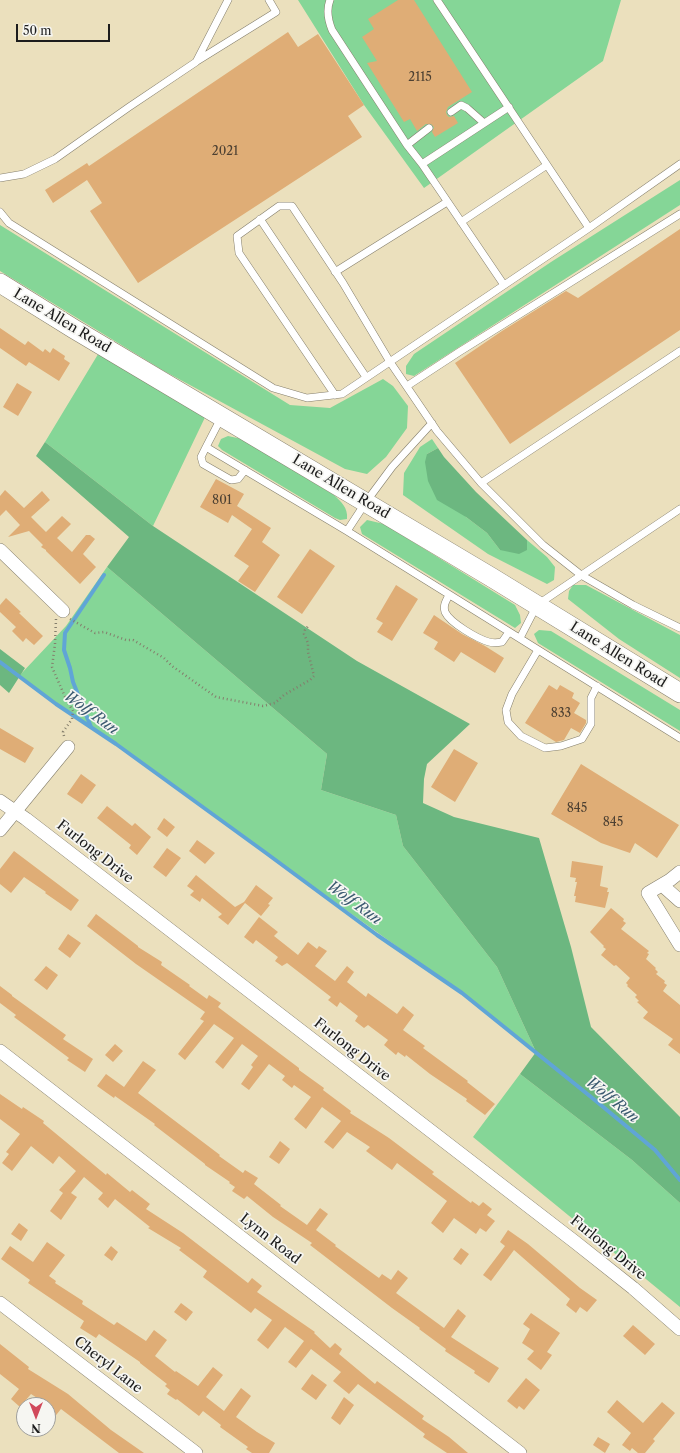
<!DOCTYPE html>
<html>
<head>
<meta charset="utf-8">
<style>
  body { margin:0 }
  #map { position:relative; width:680px; height:1453px; overflow:hidden; background:#ebe0bd; font-family:"Libre Caslon Text",serif }
  canvas { display:block }
  .north { position:absolute; left:16px; top:1397px; width:40px; height:40px; box-sizing:border-box; background:#f6f6f2; border:1px solid #9f9f9c; border-radius:50%; rotate:180deg; font-size:11px; font-weight:700; line-height:16px; text-align:center; color:#1c1c1c }
  .north::after { content:''; display:block; margin:auto; width:14px; height:18px; background:#d1495b; clip-path:polygon(50% 0,100% 100%,50% 72%,0 100%) }
  .scale { position:absolute; left:16px; top:24px; width:94px; height:18px; box-sizing:border-box; border:2px solid #1c1c1c; border-top:0; padding-left:5px; font-size:12px; line-height:14px; white-space:nowrap; color:#1c1c1c; -webkit-text-stroke:3px #f6f6f2; paint-order:stroke }
</style>
</head>
<body>
<div id="map">
<canvas width="680" height="1453"></canvas>
<div class="north">N</div>
<div class="scale">50 m</div>
</div>
<script>
const ctx = document.querySelector('canvas').getContext('2d');
ctx.lineJoin = 'round';
function fillPath(path, color) {
  ctx.fillStyle = color;
  ctx.fill(path, 'evenodd');
}
function trace(path, color, width, dash) {
  ctx.strokeStyle = color;
  ctx.lineWidth = width;
  ctx.lineCap = dash ? 'butt' : 'round';
  ctx.setLineDash(dash || []);
  ctx.stroke(path);
}
function label(font, color, halo, rows, align = 'center') {
  ctx.font = font + ' "Libre Caslon Text",serif';
  ctx.lineWidth = 3.5;
  ctx.setLineDash([]);
  ctx.textBaseline = 'middle';
  ctx.strokeStyle = halo;
  ctx.fillStyle = color;
  for (const [text, x, y, turn = 0] of rows) {
    ctx.save();
    ctx.translate(x, y);
    ctx.rotate((+turn || 0) * Math.PI / 180);
    ctx.textAlign = isNaN(turn) ? turn : align;
    if (halo) ctx.strokeText(text, 0, 0);
    ctx.fillText(text, 0, 0);
    ctx.restore();
  }
}
fillPath(new Path2D(`
  M298,0H621L603,61L424,188L364,105Z
  M680,180V205L414,376L406,374V366L414,354L551,262Z
  M0,225L290,405L330,408L383,379L393,386L408,406L407,428L386,457L367,474L345,469L164,371L0,271Z
  M103,346L209,409L153,526L45,442Z
  M228,436L242,439L334,495C341,502 348,507 347,519L340,520L335,518L222,450L218,446L221,439Z
  M432,439L438,448L427,454L466,517L487,533L500,550H527V540L547,557L555,567L554,580L547,584L488,554L403,495L404,473L420,447Z
  M367,520L384,524L515,605L520,615L521,623L515,628L362,534L360,527Z
  M107,567L327,754L321,790L396,815L403,846L497,967L536,1052L462,993L19,676L66,626Z
  M573,585H586L680,635V678L619,639L568,599L569,591Z
  M539,630L551,631L680,710V731L538,643L534,634Z
  M520,1074L632,1160L680,1203V1307L473,1137Z`), '#85d697');
fillPath(new Path2D(`
  M45,442L153,526L357,661L470,724L427,764L424,779L423,803L454,817L539,838L571,947L591,1027L680,1117V1203L632,1160L520,1074L536,1052L497,967L403,846L396,815L321,790L327,754L107,567L129,537L36,456Z
  M438,448L444,457L476,492L527,540V550L519,554L500,550L487,533L466,517L437,500L428,481L425,462L427,454Z
  M0,649L25,668L9,693L0,685Z`), '#6cb780');
trace(new Path2D(`
  M0,662L56,704L116,744L266,853L377,935L462,993L596,1101L655,1150L680,1180
  M91,727L73,682L70,668L64,650L65,633L104,575`), '#60a5d6', 4);
fillPath(new Path2D(`
  M398,0H414L472,92L448,107L446,112L447,115L449,117L454,116L458,123L435,137L432,132L434,127L431,124H426L417,131L410,119L404,122L367,63L377,61L362,37L374,29L368,19Z
  M288,32L298,47L318,34L364,105L348,116L362,137L138,283L90,211L102,203L87,180L53,203L45,190L87,163L89,166Z
  M680,229V330L510,444L455,363L502,331L566,291L578,298Z
  M0,328L25,345L28,341L43,352L45,349L50,353L53,348L65,356L64,359L70,363L59,381L29,362L26,366L0,348Z
  M17,383L32,392L18,416L3,407Z
  M216,479L244,494L237,506L271,528L262,542L280,555L255,592L238,581L249,566L234,556L252,529L232,515L228,523L200,507Z
  M5,490L24,508L42,491L50,500L31,517L46,532L62,516L71,524L57,538L72,552L86,535H90L95,539L83,554L96,567L80,584L46,551V550L41,547L43,545L29,531L8,537L20,525L6,510L0,516V496Z
  M310,549L335,566L302,614L277,597Z
  M396,585L418,599L392,641L377,632L383,623L376,619Z
  M6,598L21,612L19,613L43,636L34,645L26,638L23,642L12,631L16,627L0,612V605Z
  M434,615L462,634L485,646L504,658L495,673L461,652L454,662L434,649L438,642L423,633Z
  M549,685L557,690L560,685L574,693L572,698L580,703L574,713L586,720V723L580,733L571,728L564,740L556,742L525,723Z
  M0,728L34,748L25,763L0,749Z
  M454,749L478,763L455,802L431,787Z
  M581,764L679,825L657,858L635,843L630,853L601,843L551,814Z
  M81,774L96,785L82,804L67,794Z
  M107,806L132,826L135,823L151,837L137,855L129,848L131,845L97,818Z
  M164,818L175,827L167,837L157,829Z
  M197,840L215,853L205,864L189,851Z
  M167,848L181,858L166,877L153,867Z
  M14,851L79,900L71,911L45,893L46,892L24,877L11,893L0,884V869Z
  M572,861L603,866L600,886L608,888L607,892H609L605,908L575,902L576,896H574L577,882H575L576,878L570,877Z
  M196,875L235,907L244,902L256,885L273,898L268,904L270,905L261,916L245,903L228,925L218,917L222,914L202,898L200,902L190,895L194,891L187,886Z
  M611,908L624,919L623,921L626,923L621,929L649,951L647,953L649,954L646,959L656,968L655,969L658,972L656,974L665,981L664,983L667,985L663,991L680,1005V1054L668,1045L673,1039L643,1018L648,1012L637,1002L639,1001L635,997L637,995L627,986L628,985L626,983L630,978L616,965L614,966L601,955L606,949L603,947L604,946L590,932Z
  M96,914L138,946V947L162,962L161,965L190,985L189,986L207,999L209,995L221,1003L218,1007L299,1068V1070L324,1088L323,1090L351,1111L350,1113L389,1138L434,1172L432,1174L471,1203L472,1201L479,1206L483,1202L492,1209L487,1215L495,1221L486,1232L480,1228L476,1234L454,1218L443,1233L431,1223L447,1201L397,1163L392,1170L366,1151L370,1147L347,1132L333,1149L324,1142L341,1121L322,1107L306,1129L294,1119L311,1097L294,1085L292,1088L282,1080L285,1076L269,1064L249,1090L241,1084L253,1067L251,1065L258,1056L242,1044L223,1069L215,1062L234,1038L214,1024L185,1060L178,1054L204,1021L200,1019L205,1012L136,964L87,926Z
  M259,917L278,932L274,936L298,955L308,942L317,949L319,946L327,951L315,966L335,981L347,966L354,972L347,982L366,997L368,993L397,1014L403,1006L414,1015L403,1030L425,1046L423,1048L468,1081L467,1082L495,1104L485,1115L466,1101L467,1099L430,1074L406,1055L405,1057L398,1052L396,1055L384,1045L388,1040L368,1025L364,1028L355,1021L358,1016L340,1002L337,1007L328,1000L331,997L287,963L282,966L275,961L278,957L256,940L253,944L244,937Z
  M68,934L81,943L70,958L58,949Z
  M46,966L58,975L47,990L34,980Z
  M0,986L12,995V996L66,1035L63,1039L93,1059L85,1072L67,1060L69,1058L14,1017L16,1015L0,1003Z
  M115,1044L123,1051L113,1062L105,1055Z
  M143,1061L156,1070L138,1093L220,1155L219,1156L243,1173L245,1170L258,1178L254,1184L281,1205L280,1206L307,1225L320,1208L328,1214L316,1230L336,1245L335,1246L379,1278L382,1274L391,1280L398,1270L408,1278L396,1293L444,1328L458,1309L466,1316L451,1337L499,1368L489,1383L474,1373L475,1371L445,1351L446,1349L419,1329L420,1328L392,1308L310,1245L312,1243L273,1217L247,1196L244,1199L232,1191L235,1187L229,1183L230,1182L205,1165V1164L154,1125L155,1124L115,1096L114,1098L97,1086L106,1074L124,1087Z
  M0,1094L22,1109L23,1107L44,1121L43,1123L106,1175L107,1173L130,1192L132,1190L150,1204L146,1209L183,1233L248,1283L252,1278L262,1286L257,1292L315,1332L314,1333L330,1348L335,1343L342,1349L339,1354L375,1384L377,1381L424,1416L422,1419L449,1437L468,1453H447L423,1437L425,1434L358,1384L349,1394L333,1381L341,1372L311,1349L296,1368L288,1362L304,1341L285,1327L268,1349L257,1340L272,1320L255,1308L251,1313L203,1277L207,1271L179,1250L181,1248L148,1228L150,1227L115,1199L108,1208L98,1199L103,1193L84,1177L71,1193L77,1197L61,1220L50,1211L63,1193L59,1190L76,1171L59,1156L53,1164L31,1146L12,1171L2,1163L9,1154L6,1152L20,1134L0,1119Z
  M280,1141L290,1149L279,1164L269,1157Z
  M19,1223L28,1230L21,1241L11,1234Z
  M508,1230L528,1244L580,1288L597,1300L587,1312L580,1307L576,1313L566,1305L570,1299L514,1250L491,1281L483,1275L505,1246L500,1242Z
  M47,1242L65,1255L49,1276L56,1281L55,1283L83,1301L82,1304L114,1325L117,1322L146,1341L154,1330L167,1340L155,1356L175,1372L176,1371L198,1386L213,1367L223,1375L206,1397L224,1411L241,1388L251,1396L236,1417L257,1432L275,1443L269,1453H252L246,1449L248,1447L220,1427L221,1425L203,1411L199,1416L177,1399L176,1400L167,1394L170,1390L165,1386L167,1384L140,1363V1362L99,1334L96,1338L80,1328L84,1321L28,1283L30,1280L1,1259L10,1246L33,1262Z
  M111,1246L118,1252L112,1261L104,1255Z
  M461,1248L469,1254L461,1265L453,1259Z
  M181,1303L193,1312L186,1321L174,1312Z
  M531,1313L560,1333L547,1352L552,1355L541,1370L527,1359L534,1351L522,1343L530,1329L523,1324Z
  M633,1325L655,1344L645,1355L623,1336Z
  M0,1344L29,1367L28,1369L68,1394L111,1430L144,1453H119L61,1409L48,1425V1405L31,1394L20,1407L11,1399L19,1389L0,1374Z
  M312,1374L327,1385L316,1400L301,1389Z
  M526,1378L540,1390L524,1410L519,1406L517,1409L507,1401Z
  M344,1397L354,1405L340,1425L331,1418Z
  M617,1400L643,1423L662,1402L675,1413L653,1439L655,1441L645,1453H638L632,1448L630,1451L622,1445L631,1433L607,1412Z
  M598,1437L610,1444L605,1453L593,1445Z`), '#dfad76');
const service = new Path2D(`
  M330,0C326,10 328,20 332,30L407,145L422,164L504,285
  M437,0L589,228
  M197,61L276,12L269,0
  M451,112L461,105L467,108L484,123
  M407,145L429,128
  M422,164L509,107
  M0,178L24,174L55,159L129,107L196,62L228,0
  M0,212L9,223L273,388L307,398L342,394L589,228L680,164
  M260,219L366,377
  M461,222L547,165
  M335,272L447,202
  M407,386L459,352L680,214
  M335,395L239,253L237,236L279,206H292L343,283L390,362L437,431L481,483L543,545L581,575L633,605L680,628
  M221,418L206,447L347,531L366,502L392,467L432,423
  M206,447L201,457L203,464L231,480L238,479L245,470
  M481,483L680,351
  M347,531L680,738
  M449,595C446,601 443,605 445,612C450,623 478,639 489,642C493,643 497,643 502,642L509,632
  M520,638L537,605L680,509
  M538,650L512,694L506,710L508,722L521,736L545,748L561,746L582,739L591,724V698L597,686`);
const minor = new Path2D(`
  M0,550L63,611
  M0,801L26,819L575,1242L633,1288L680,1329
  M0,830L68,747
  M680,872L670,880L648,893L680,945
  M662,885L680,901
  M0,1051L520,1453
  M0,1303L196,1453`);
const secondary = new Path2D(`
  M0,283L74,329L491,577L680,693`);
trace(service, '#847e6c', 8);
trace(minor, '#847e6c', 14);
trace(secondary, '#847e6c', 20);
trace(new Path2D(`
  M56,619L55,644L52,667L66,699L73,711L72,719L63,732L64,736
  M70,619L95,633L104,632L126,640H133L164,658L172,666L216,697L263,706L275,703L284,695L310,680L314,676L308,652V643L304,634L305,630L309,625`), '#847e6c', 2.5, [1, 3]);
trace(service, '#fff', 7);
trace(minor, '#fff', 13);
trace(secondary, '#fff', 19);
label('12px', '#4d4032', null, [
  ["2115",420,78],
  ["2021",225,152],
  ["801",222,501],
  ["833",561,714],
  ["845",577,809],
  ["845",613,823]
]);
label('14px', '#1c1c1c', '#f6f6f2', [
  ["Lane Allen Road",62,321,31],
  ["Lane Allen Road",341,487,31],
  ["Lane Allen Road",618,655,32],
  ["Furlong Drive",95,852,38],
  ["Furlong Drive",352,1050,38],
  ["Lynn Road",270,1239,38],
  ["Furlong Drive",608,1248,39],
  ["Cheryl Lane",108,1365,38]
]);
label('italic 15px', '#3b5a70', '#f6f6f2', [
  ["Wolf Run",91,713,36],
  ["Wolf Run",354,903,36],
  ["Wolf Run",612,1100,39]
]);
</script>
</body>
</html>
